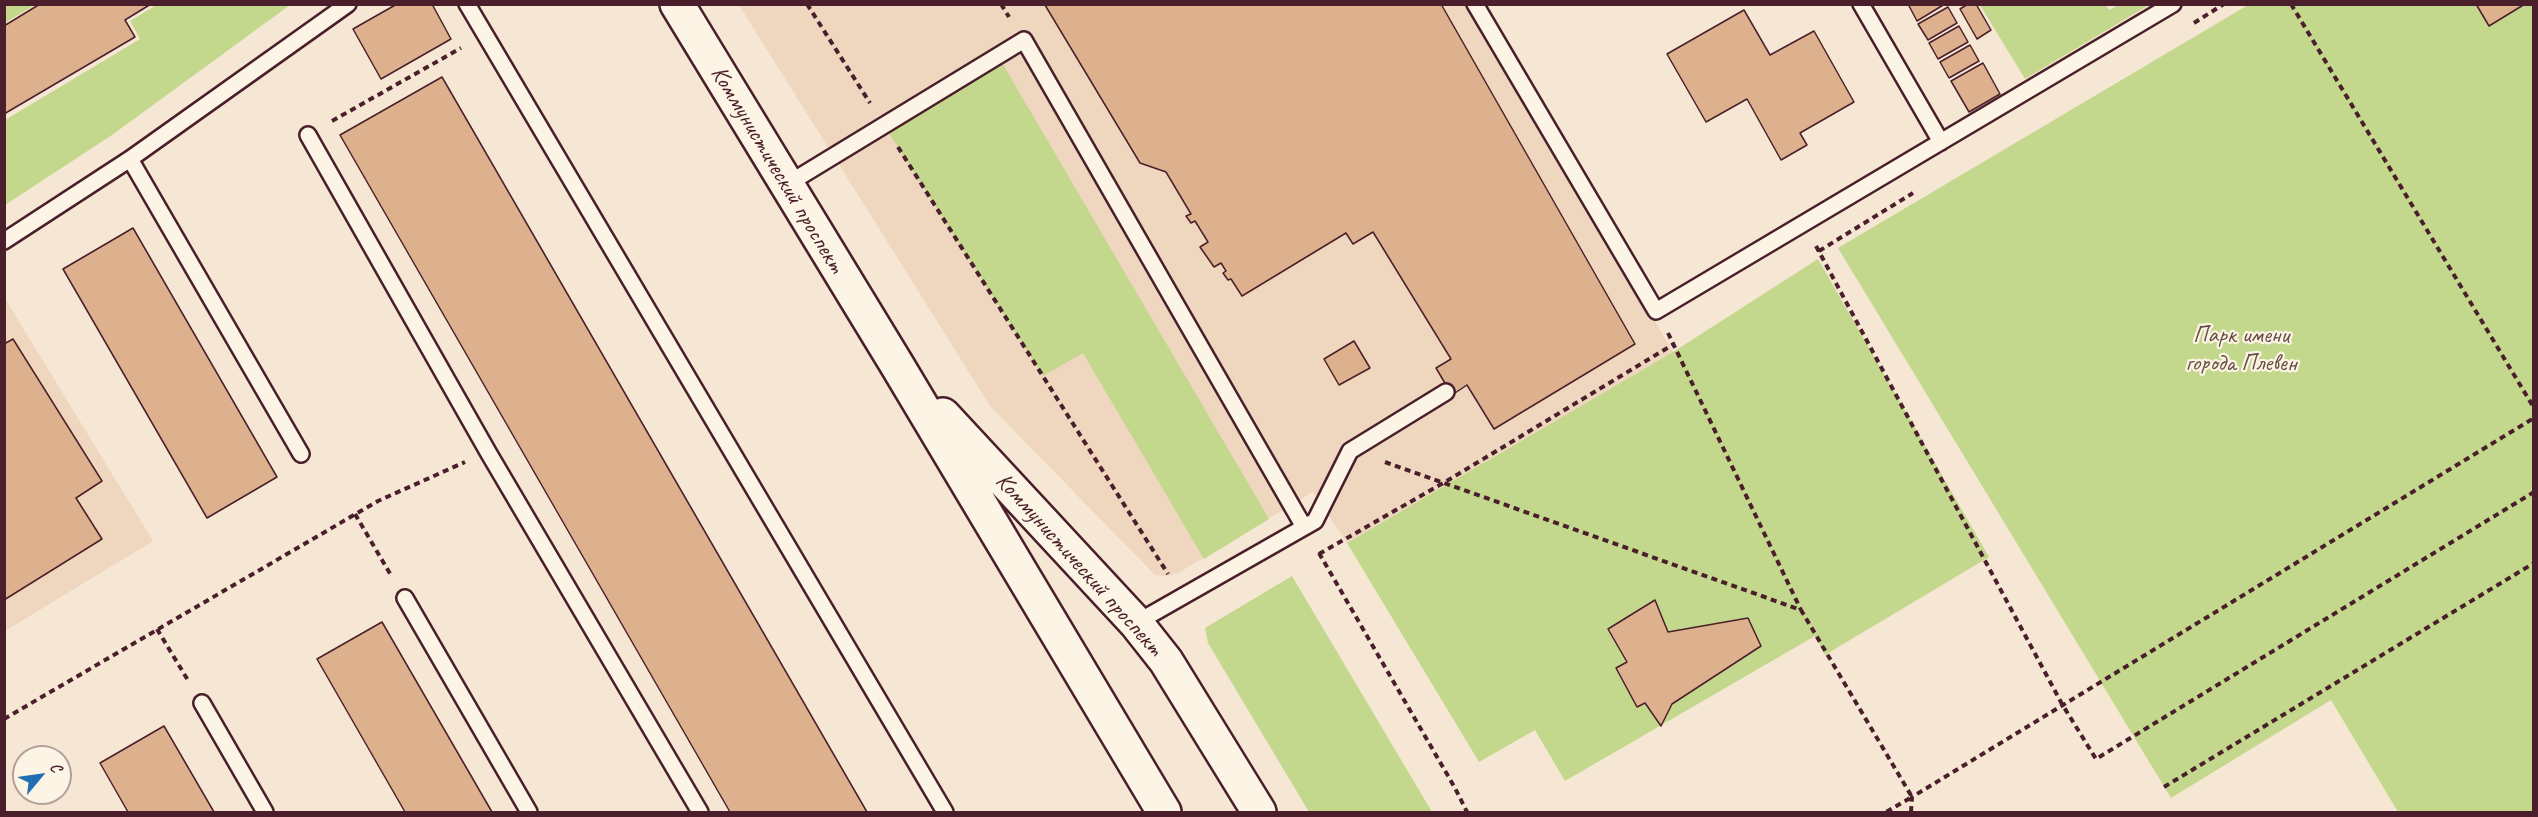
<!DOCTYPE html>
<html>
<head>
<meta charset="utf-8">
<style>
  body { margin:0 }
  #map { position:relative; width:2538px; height:817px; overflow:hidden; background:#f6e7d4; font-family:Caveat,sans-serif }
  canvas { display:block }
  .frame { position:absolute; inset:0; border:6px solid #4a1f2b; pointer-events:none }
  .north { position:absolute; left:12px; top:745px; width:60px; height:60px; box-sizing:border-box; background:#fcf5e5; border:2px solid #b59f9b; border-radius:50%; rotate:61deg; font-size:16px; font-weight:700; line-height:24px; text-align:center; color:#4a1f2b }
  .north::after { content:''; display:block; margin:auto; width:21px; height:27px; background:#1f6fb2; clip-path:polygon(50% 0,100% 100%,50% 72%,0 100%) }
</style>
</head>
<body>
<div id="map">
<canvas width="2538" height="817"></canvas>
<div class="frame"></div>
<div class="north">С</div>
</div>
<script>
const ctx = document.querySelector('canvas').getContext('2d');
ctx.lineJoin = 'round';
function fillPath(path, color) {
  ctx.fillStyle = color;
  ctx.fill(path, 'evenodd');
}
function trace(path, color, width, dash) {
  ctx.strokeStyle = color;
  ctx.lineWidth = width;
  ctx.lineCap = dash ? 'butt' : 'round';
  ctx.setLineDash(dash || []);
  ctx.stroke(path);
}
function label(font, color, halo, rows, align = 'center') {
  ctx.font = font + ' Caveat,sans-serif';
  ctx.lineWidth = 4.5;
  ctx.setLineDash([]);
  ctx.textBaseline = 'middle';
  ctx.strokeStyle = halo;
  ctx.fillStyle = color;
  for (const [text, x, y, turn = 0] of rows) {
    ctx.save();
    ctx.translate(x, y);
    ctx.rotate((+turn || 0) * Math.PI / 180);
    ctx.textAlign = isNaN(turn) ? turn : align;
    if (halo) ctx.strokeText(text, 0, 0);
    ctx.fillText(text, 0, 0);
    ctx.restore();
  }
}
fillPath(new Path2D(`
  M739,5H1473L1673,352L1347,543L1313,492L1180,572L1168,576L1155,575L990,406Z
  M4,297L153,541L5,631Z`), '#eed6bf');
fillPath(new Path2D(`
  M5,4H35V5L5,23Z
  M158,4L290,5L112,135L5,205V120L140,39L130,21Z
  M2106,5L2109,10L2119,5H2149L2025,79L1980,5Z
  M2248,5H2533V812H2398L2331,700L2171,798L1838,248Z
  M998,56L1269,519L1204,559L1083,353L1043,376L884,125Z
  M1818,259L1989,557L1825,655L1815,636L1565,781L1535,730L1479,762L1347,543L1673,352Z
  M1292,576L1432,812H1309L1208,643L1205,628Z`), '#c4d88d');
const building = new Path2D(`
  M40,4H151L125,20L135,37L4,114V26Z
  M397,4H432L451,39L381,79L353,29Z
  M1441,4L1635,344L1494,429L1467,385L1452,395L1436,368L1451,359L1373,232L1353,244L1346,233L1242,296L1231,279L1228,280L1223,273L1226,271L1221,263L1214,267L1200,247L1208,242L1195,221L1191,223L1186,216L1191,214L1166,172L1140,163L1045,5Z
  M1908,4H1945L1917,21Z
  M1968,4H1976L1991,30L1977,39L1960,9Z
  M2476,4H2525L2489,26Z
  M1948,7L1957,23L1928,40L1918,24Z
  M1744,10L1770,55L1814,31L1854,102L1800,133L1807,145L1781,160L1747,99L1706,122L1667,54Z
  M1959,26L1968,42L1938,59L1929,43Z
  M1970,45L1979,61L1949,78L1940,62Z
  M1983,63L2000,94L1969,112L1951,81Z
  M442,77L867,812H730L340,135Z
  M133,228L277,477L207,518L63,269Z
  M13,339L102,481L76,498L102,539L4,600V344Z
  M1354,341L1370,368L1339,385L1324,359Z
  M1655,600L1668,632L1748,618L1761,646L1672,704L1661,726L1645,703L1637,707L1616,668L1627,662L1608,629Z
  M382,622L492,812H405L317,659Z
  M164,726L214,812H128L100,763Z`);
fillPath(building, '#ddb08e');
trace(building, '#4a1f2b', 1.5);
const lane = new Path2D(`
  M467,4L945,812
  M1475,4L1656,311L2173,4
  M1861,4L1941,142
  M308,135L488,452L700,812
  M130,159L301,454
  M786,185L1024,40L1304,527
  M4,241L130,159L348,4
  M405,598L529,812
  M1136,623L1315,521L1350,451L1446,392
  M202,703L265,812`);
const secondary = new Path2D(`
  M677,4L897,365L1164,812
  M943,415L1136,623L1166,661L1259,812`);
trace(lane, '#4a1f2b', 20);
trace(secondary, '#4a1f2b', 38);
trace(new Path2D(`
  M807,4L870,103
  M1001,4L1009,17
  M2291,4L2534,408
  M2194,23L2224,4
  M332,121L461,48
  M898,147L1168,574
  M1816,246L2062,704L2096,759L2534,492
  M1819,251L1913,193
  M1668,333L1801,610
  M1385,462L1801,610L1912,797L1886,812
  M355,514L392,577
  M1319,553L1455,788L1467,812
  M1319,554L1445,482L1674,344
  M157,629L189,682
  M4,719L378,501L465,462
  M2164,787L2534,563
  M1911,812L1912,797L2534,418`), '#4a1f2b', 4, [6, 4.5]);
trace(lane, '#fcf5e5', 15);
trace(secondary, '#fcf5e5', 33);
label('24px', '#4a1f2b', '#fcf5e5', [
  ["Коммунистический проспект",777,170,59],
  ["Коммунистический проспект",1079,565,48]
]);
label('24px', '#684d44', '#fcf5e5', [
  ["Парк имени",2241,336],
  ["города Плевен",2241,364]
]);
</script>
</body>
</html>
